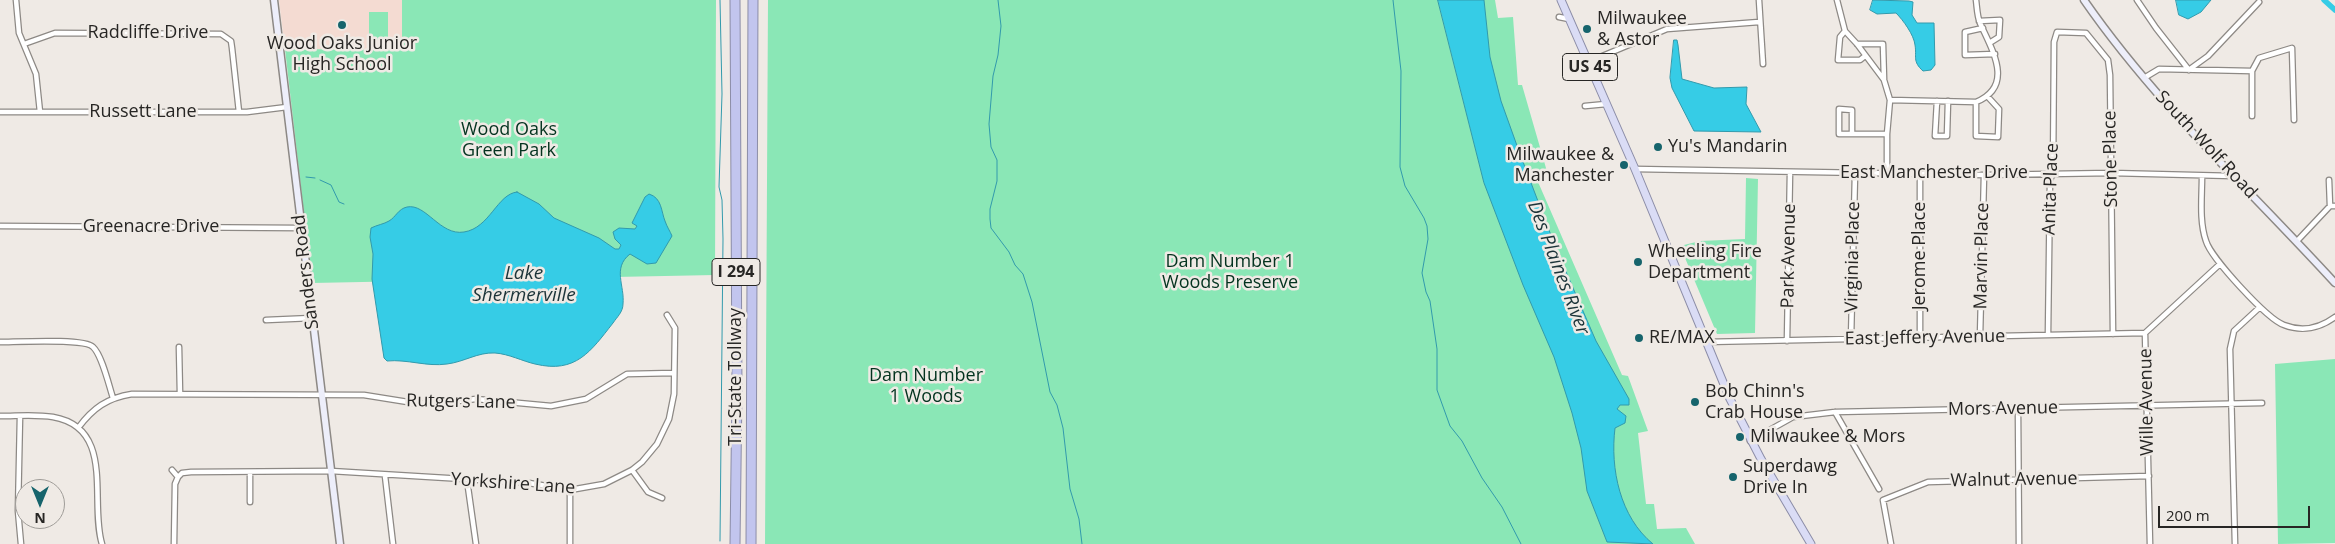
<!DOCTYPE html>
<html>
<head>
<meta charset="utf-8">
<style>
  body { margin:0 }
  #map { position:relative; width:2335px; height:544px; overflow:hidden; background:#efeae5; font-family:"Open Sans",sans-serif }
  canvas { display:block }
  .north { position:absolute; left:15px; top:479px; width:50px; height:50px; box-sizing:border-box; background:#efeae5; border:1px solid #9f9c98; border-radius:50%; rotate:180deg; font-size:14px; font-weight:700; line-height:20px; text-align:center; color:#272624 }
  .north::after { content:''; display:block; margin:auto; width:18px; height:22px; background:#16646c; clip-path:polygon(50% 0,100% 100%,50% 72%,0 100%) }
  .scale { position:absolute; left:2158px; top:506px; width:152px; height:22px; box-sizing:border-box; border:2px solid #272624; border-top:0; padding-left:6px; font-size:15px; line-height:18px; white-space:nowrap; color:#272624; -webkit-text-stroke:4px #efeae5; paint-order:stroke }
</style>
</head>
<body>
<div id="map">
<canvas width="2335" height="544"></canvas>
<div class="north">N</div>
<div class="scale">200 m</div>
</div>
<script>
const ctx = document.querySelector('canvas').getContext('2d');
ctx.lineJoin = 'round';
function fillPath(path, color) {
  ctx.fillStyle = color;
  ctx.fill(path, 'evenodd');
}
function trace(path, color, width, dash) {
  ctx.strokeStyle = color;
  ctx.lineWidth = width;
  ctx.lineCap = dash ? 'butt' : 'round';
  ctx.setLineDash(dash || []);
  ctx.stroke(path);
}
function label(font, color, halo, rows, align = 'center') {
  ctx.font = font + ' "Open Sans",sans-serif';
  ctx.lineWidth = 5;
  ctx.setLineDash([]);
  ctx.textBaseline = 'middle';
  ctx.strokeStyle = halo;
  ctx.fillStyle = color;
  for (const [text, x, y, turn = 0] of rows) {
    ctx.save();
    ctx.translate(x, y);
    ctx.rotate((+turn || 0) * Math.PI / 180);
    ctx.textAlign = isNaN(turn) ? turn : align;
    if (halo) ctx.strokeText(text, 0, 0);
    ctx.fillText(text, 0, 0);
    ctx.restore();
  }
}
fillPath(new Path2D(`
  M279,0H402V50L285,49Z`), '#f4dbd2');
fillPath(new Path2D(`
  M402,0H716L715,275L312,283L285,49L402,50Z
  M768,0H1495L1498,18L1513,17L1518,85H1522L1548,175H1535L1622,375L1628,376L1648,431L1638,433L1646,504H1654L1657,529L1686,528L1695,544H765Z
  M369,12H388V40H369Z
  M1746,178L1758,179L1755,333L1717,334L1680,246L1700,241L1745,239Z
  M2335,359V543L2278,544L2275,364Z`), '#8ae7b6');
const water = new Path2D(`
  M1438,0H1484L1490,57L1501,101L1520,154L1557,251L1596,341L1629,399V405H1620L1617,409L1626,416L1625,423L1615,428C1610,469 1620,517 1653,544L1607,542L1587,491L1581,448L1572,413L1554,357L1523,285L1484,183Z
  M1873,0L1909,1L1913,2L1912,15L1917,23H1934L1935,65L1931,70L1923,71C1912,61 1917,57 1915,45C1914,35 1903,20 1896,13L1877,14L1870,10Z
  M2176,0H2211L2201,12L2188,19L2179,15Z
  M1674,40H1677L1678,45L1682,79L1714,88L1747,87L1746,104L1761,132L1694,131L1672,88L1670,78Z
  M517,192L539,204L554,218L599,238L615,249H619L621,245L615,239L613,232L619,228L635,229L637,226L632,223L645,197L649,194C662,198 661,211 665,221C667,227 670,231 672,236L656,263L647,264L630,254C612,268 625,286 623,304C623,312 617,317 613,323C591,351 576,374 535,364C522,361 509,354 495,353C478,352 464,362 447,364C427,367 407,359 387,361L384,358L372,279L373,254L370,237L371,228C377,225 384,224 389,221C396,217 398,209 407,207C426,203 440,236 464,232C490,228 497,194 517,192Z`);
fillPath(water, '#36cce6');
trace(water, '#329aac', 1);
trace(new Path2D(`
  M720,0L722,94L719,187L722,200L723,239L720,541
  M998,0L1001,26L998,55L993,76L989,124L991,147L997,160V181L990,209V219L991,228L1009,252L1015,265L1023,274L1032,302L1050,392L1057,405L1063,428L1070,489L1079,519L1082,544
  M1393,0L1401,71L1400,167L1405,186L1424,218L1427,226L1428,239L1422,273L1426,292L1430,301L1437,349V390L1450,426L1462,441L1482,478L1502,507L1521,544
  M306,177L315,178
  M320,180L331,185L339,202L344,204`), '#329aac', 1);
trace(new Path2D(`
  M2324,0L2335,10`), '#36cce6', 5.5);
const minor = new Path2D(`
  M16,0L19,33L36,74L40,112
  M1759,0L1763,64
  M1837,0L1845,31L1857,44L1884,80L1890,100L1887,134V174
  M2137,0L2156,28L2189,70
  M1559,17L1569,19
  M1979,21L2000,20L1999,37L1991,42
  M1983,28L1965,32V55L1995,54
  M1845,31L1840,37L1838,60H1860L1865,56
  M24,44L55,33L221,34L231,41L232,48L239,112
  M1857,44H1883L1884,79
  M1588,62L1667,29L1759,22
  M2190,69L2208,56L2259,2
  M2144,78L2159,69L2252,71L2259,58L2292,48L2294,120
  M1890,100L1976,102C2015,86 1992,50 1980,23C1977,16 1977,7 1976,0
  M1937,101L1935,136H1947L1948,101
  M1976,102V136L1998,137L1999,109L1988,97
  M1585,106L1606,104
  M0,112H247L287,107
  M2252,116V71
  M1852,134V110L1839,109V134H1887
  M1635,169L1984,175L2112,173L2233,176
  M2202,176C2202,197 2199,221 2206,241C2211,258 2267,319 2284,325C2302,332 2320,328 2335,317
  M2329,180L2330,206
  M0,226L301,228
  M2297,241L2330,206H2335
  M266,320L312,318
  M2145,333L2150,544
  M2145,333L2220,264
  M2048,335L2050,180L2053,173L2054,42L2057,32L2086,33L2108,60L2110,75L2113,334
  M1980,337L1984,175
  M1920,338V175
  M1851,339L1855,174
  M1787,341L1790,172
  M0,342C16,342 85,338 93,347C102,355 109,386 113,398
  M1705,342L2145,333
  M179,347L180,394
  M2018,408L2019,544
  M1835,412L1879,489
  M0,416C17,416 36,414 53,417C116,428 89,502 102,544
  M20,416L18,511L21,544
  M78,428C93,408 107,398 132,394L364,395L414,403L431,404L476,399L551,406L586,399L627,374L674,373
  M1750,441L1793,417L1835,412L2262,403
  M172,470L178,477L175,484L174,544
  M632,470L648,492L662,498
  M250,472V502
  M385,476L393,544
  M178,477L182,473L191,472L331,471L529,483L570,490L604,484L632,470L642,462L657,444L669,419L674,394L675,328L667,315
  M467,480L476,544
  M570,490V544
  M1891,544L1883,500L1928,482L2149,476
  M2235,544L2230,349L2234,331L2260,307`);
const secondary = new Path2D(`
  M274,0L340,544
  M2084,0C2156,104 2250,190 2335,283`);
const primary = new Path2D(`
  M1561,0L1635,169L1730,399L1761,459L1811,544`);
const motorway = new Path2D(`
  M735,544L737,390L735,0
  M751,544L753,0`);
trace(minor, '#8d8985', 7);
trace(secondary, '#8d8985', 9);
trace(primary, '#8c8da7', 9);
trace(motorway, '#8c8da7', 11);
trace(minor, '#fff', 4.5);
trace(secondary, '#edeefa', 6);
trace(primary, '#dadcf5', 7);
trace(motorway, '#c2c5ee', 9);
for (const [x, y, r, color] of [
  [342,25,5,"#16646c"],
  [1587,29,5,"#16646c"],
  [1658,147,5,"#16646c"],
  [1624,165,5,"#16646c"],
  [1638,262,5,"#16646c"],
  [1639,338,5,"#16646c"],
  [1695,402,5,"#16646c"],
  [1740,437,5,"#16646c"],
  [1733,477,5,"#16646c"]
]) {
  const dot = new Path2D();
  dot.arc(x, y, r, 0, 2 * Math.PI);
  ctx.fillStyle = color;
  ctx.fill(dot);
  trace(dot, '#efeae5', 2);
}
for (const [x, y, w] of [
  [1590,67,55],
  [736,272,48]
]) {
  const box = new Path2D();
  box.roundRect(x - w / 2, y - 13.5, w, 27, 4);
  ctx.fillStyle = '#efeae5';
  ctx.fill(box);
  trace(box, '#272624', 1);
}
label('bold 16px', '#272624', null, [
  ["US 45",1590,67],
  ["I 294",736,272]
]);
label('18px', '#272624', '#efeae5', [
  ["Milwaukee",1597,19],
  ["& Astor",1597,40],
  ["Wood Oaks Junior",342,44,"center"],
  ["High School",342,65,"center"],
  ["Yu's Mandarin",1668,147],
  ["Milwaukee &",1614,155,"right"],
  ["Manchester",1614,176,"right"],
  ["Wheeling Fire",1648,252],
  ["Department",1648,273],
  ["RE/MAX",1649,338],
  ["Bob Chinn's",1705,392],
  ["Crab House",1705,413],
  ["Milwaukee & Mors",1750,437],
  ["Superdawg",1743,467],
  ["Drive In",1743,488]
], 'left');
label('18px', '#272624', '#efeae5', [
  ["Radcliffe Drive",148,33],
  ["Russett Lane",143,112],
  ["South Wolf Road",2206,145,47],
  ["Stone Place",2111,159,-91],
  ["East Manchester Drive",1934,173],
  ["Anita Place",2051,189,-88],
  ["Greenacre Drive",151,227],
  ["Park Avenue",1789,256,-89],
  ["Jerome Place",1920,256,-90],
  ["Marvin Place",1982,256,-89],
  ["Virginia Place",1853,257,-89],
  ["Sanders Road",306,272,-97],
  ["East Jeffery Avenue",1925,338,-1],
  ["Tri-State Tollway",736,377,-90],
  ["Rutgers Lane",461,402,1],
  ["Wille Avenue",2147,402,-91],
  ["Mors Avenue",2003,409,-1],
  ["Walnut Avenue",2014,480,-1],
  ["Yorkshire Lane",513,484,4]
]);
label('18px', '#03331f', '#efeae5', [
  ["Wood Oaks",509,130],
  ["Green Park",509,151],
  ["Dam Number 1",1230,262],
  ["Woods Preserve",1230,283],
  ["Dam Number",926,376],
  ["1 Woods",926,397]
]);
label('italic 19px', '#1c3439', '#efeae5', [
  ["Des Plaines River",1558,268,69],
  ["Lake",524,274],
  ["Shermerville",524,296]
]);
</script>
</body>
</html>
